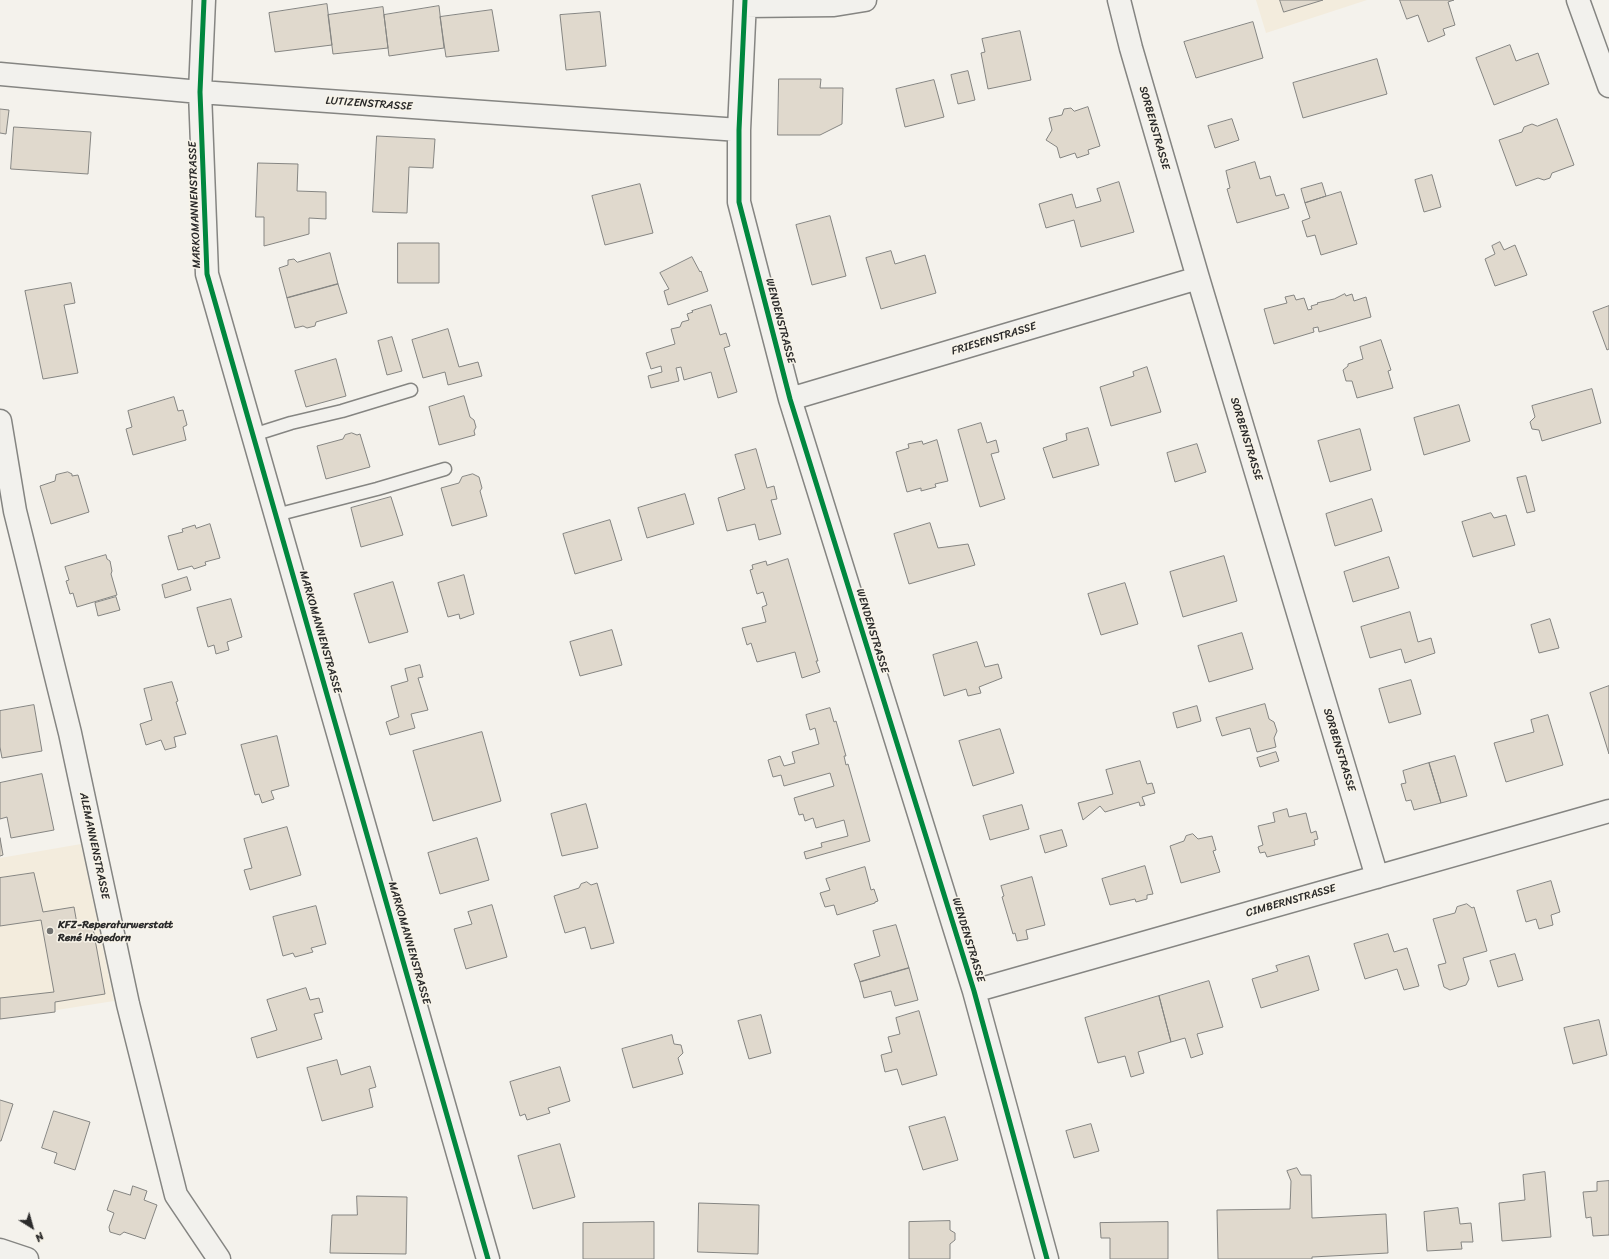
<!DOCTYPE html>
<html>
<head>
<meta charset="utf-8">
<style>
  body { margin:0 }
  #map { position:relative; width:1609px; height:1259px; overflow:hidden; background:#f4f2ec; font-family:Sriracha,sans-serif }
  canvas { display:block }
  .north { position:absolute; left:12px; top:1207px; width:40px; height:40px; -webkit-text-stroke:3px #f7f3e8; paint-order:stroke; rotate:143deg; font-size:11px; font-weight:700; line-height:16px; text-align:center; color:#2b2b2b }
  .north::after { content:''; display:block; margin:auto; width:14px; height:18px; background:#2b2b2b; clip-path:polygon(50% 0,100% 100%,50% 72%,0 100%) }
</style>
</head>
<body>
<div id="map">
<canvas width="1609" height="1259"></canvas>
<div class="north">N</div>
</div>
<script>
const ctx = document.querySelector('canvas').getContext('2d');
ctx.lineJoin = 'round';
function fillPath(path, color) {
  ctx.fillStyle = color;
  ctx.fill(path, 'evenodd');
}
function trace(path, color, width, dash) {
  ctx.strokeStyle = color;
  ctx.lineWidth = width;
  ctx.lineCap = dash ? 'butt' : 'round';
  ctx.setLineDash(dash || []);
  ctx.stroke(path);
}
function label(font, color, halo, rows, align = 'center') {
  ctx.font = font + ' Sriracha,sans-serif';
  ctx.lineWidth = 3;
  ctx.setLineDash([]);
  ctx.textBaseline = 'middle';
  ctx.strokeStyle = halo;
  ctx.fillStyle = color;
  for (const [text, x, y, turn = 0] of rows) {
    ctx.save();
    ctx.translate(x, y);
    ctx.rotate((+turn || 0) * Math.PI / 180);
    ctx.textAlign = isNaN(turn) ? turn : align;
    if (halo) ctx.strokeText(text, 0, 0);
    ctx.fillText(text, 0, 0);
    ctx.restore();
  }
}
fillPath(new Path2D(`
  M1256,0H1367L1266,33Z
  M81,844L114,1001L0,1019V858Z`), '#f3ecdd');
const building = new Path2D(`
  M1280,0H1323L1284,12Z
  M1400,0H1454L1448,2L1455,25L1443,29L1445,35L1428,42L1418,15L1407,19Z
  M327,4L332,45L275,52L269,13Z
  M439,6L444,48L389,56L384,15Z
  M383,7L388,48L333,54L328,15Z
  M492,10L499,51L446,57L440,17Z
  M600,12L606,66L566,70L560,15Z
  M1253,22L1263,58L1196,78L1184,42Z
  M1020,31L1031,80L988,89L981,53L985,52L982,39Z
  M1510,45L1516,61L1538,53L1549,84L1494,105L1476,58Z
  M1377,59L1387,94L1303,118L1293,83Z
  M968,71L975,100L958,104L951,75Z
  M779,79H821L820,88H843L842,124L820,135H778Z
  M934,80L944,117L905,127L896,89Z
  M1088,107L1100,146L1088,150L1089,154L1077,158L1075,153L1060,158L1057,147L1046,140L1052,130L1049,118L1062,115L1064,109L1071,108L1074,111Z
  M0,109L9,110L6,134L0,133Z
  M1232,119L1239,140L1215,148L1208,126Z
  M1557,119L1574,165L1552,173L1550,178L1544,180L1538,178L1516,186L1499,140L1522,132L1524,127L1532,124L1537,126Z
  M14,127L91,132L88,174L11,169Z
  M377,136L435,139L433,168L409,167L407,213L373,212Z
  M1255,162L1260,179L1270,176L1276,196L1284,194L1289,208L1237,223L1227,189L1230,188L1226,171Z
  M258,163L298,164L297,191L326,192V219L309,218V234L264,246V217H256Z
  M1432,175L1441,207L1424,212L1415,180Z
  M1119,182L1134,232L1081,247L1074,220L1046,228L1039,204L1072,194L1076,208L1101,201L1097,189Z
  M1322,183L1326,196L1305,203L1301,189Z
  M640,184L653,233L605,245L592,196Z
  M1341,192L1357,244L1321,255L1315,235L1307,237L1302,221L1310,218L1305,203Z
  M830,216L846,276L812,285L796,225Z
  M1500,242L1504,250L1515,245L1527,275L1495,286L1485,259L1495,254L1492,246Z
  M398,243H439V283H398Z
  M891,251L895,264L925,255L936,293L881,309L866,258Z
  M330,253L338,284L287,298L279,268L288,265V260L294,259L297,262Z
  M692,257L700,272L701,271L708,291L668,305L664,291L669,289L660,273Z
  M71,283L75,303L64,305L78,373L43,379L25,291Z
  M338,284L347,313L316,322L315,326L307,328L303,326L295,328L287,298Z
  M1345,294L1346,296L1352,294L1354,301L1366,297L1371,317L1319,332L1318,327L1313,328L1314,332L1274,344L1264,309L1287,303L1285,297L1294,295L1296,300L1304,298L1308,310L1312,309L1311,306L1318,304L1317,303L1334,299Z
  M711,305L720,335L726,333L730,346L724,348L737,392L718,398L711,372L684,380L681,367L676,368L679,381L651,388L648,376L662,372L661,366L651,369L646,353L675,344L671,329L680,327L682,322L689,320L687,314L693,312L692,311Z
  M1609,306V349L1607,350L1593,312Z
  M448,329L459,367L478,362L482,376L448,385L445,372L423,378L412,340Z
  M392,337L402,371L387,375L378,341Z
  M1381,340L1391,370L1388,371L1393,388L1357,398L1352,381H1346L1343,370L1348,366V364L1363,359L1360,347Z
  M336,359L346,396L306,407L295,371Z
  M1147,367L1161,412L1111,426L1100,387L1134,376L1133,372Z
  M1592,389L1601,423L1542,441L1539,430L1532,429L1530,422L1535,417L1532,406Z
  M464,396L470,417L474,420L476,427L474,431L475,435L439,445L429,407Z
  M174,397L178,411L183,410L187,425L183,427L186,440L133,455L126,429L132,427L128,411Z
  M1459,405L1470,441L1424,455L1414,418Z
  M981,423L987,443L996,440L999,452L991,454L1005,499L980,507L958,430Z
  M1088,428L1099,465L1053,478L1043,448L1067,440L1066,434Z
  M1360,429L1371,470L1330,482L1318,441Z
  M352,433L357,435L360,434L370,467L326,479L317,446L343,439L345,435Z
  M937,440L948,481L935,484L936,487L921,491V488L907,492L896,452L909,448L908,444L922,441L923,444Z
  M1197,444L1206,472L1175,482L1167,453Z
  M756,449L767,488L774,486L777,499L771,500L781,534L759,540L755,524L727,531L718,498L745,489L735,455Z
  M68,472L72,474V476L78,475L89,512L51,524L40,486L55,481L56,475Z
  M473,474L479,477L482,488L480,491L487,516L452,526L441,488L459,483L462,477Z
  M1526,476L1535,511L1527,513L1517,478Z
  M685,494L694,524L647,538L638,508Z
  M391,497L403,535L361,547L351,508Z
  M1372,499L1382,531L1335,546L1326,514Z
  M1491,513L1494,518L1506,515L1515,545L1473,557L1462,522Z
  M610,520L622,560L575,574L563,534Z
  M930,523L938,548L968,544L975,565L909,584L894,534Z
  M210,524L220,558L205,562L206,565L194,569L192,566L178,570L168,536L183,532L182,529L195,525L196,528Z
  M106,555L107,559L110,561L112,571L111,574L117,595L77,607L73,593L70,594L66,581L69,580L65,567Z
  M1224,556L1237,601L1183,617L1170,572Z
  M1389,557L1399,588L1353,602L1344,572Z
  M788,559L818,661H816L820,672L802,678L795,652L757,662L751,643L747,645L742,628L766,622L762,607L767,605L763,592L757,594L750,570L753,569L752,565L766,561L767,565Z
  M464,575L474,614L460,619L459,614L448,617L438,583Z
  M187,577L191,590L165,598L162,585Z
  M393,582L408,632L369,643L354,594Z
  M1125,583L1138,624L1101,635L1088,594Z
  M116,597L120,610L98,616L95,603Z
  M231,599L242,637L227,642L229,650L216,654L214,645L208,647L197,608Z
  M1410,612L1418,642L1431,638L1435,653L1405,663L1401,649L1370,658L1361,627Z
  M1550,619L1559,648L1539,653L1531,625Z
  M612,630L622,665L580,676L570,642Z
  M1242,633L1253,669L1209,682L1198,646Z
  M977,642L985,667L998,664L1002,678L979,687L981,693L968,696L966,689L944,696L933,655Z
  M420,665L423,677L418,678L428,710L411,714L415,728L390,735L386,722L399,717L391,686L408,681L405,669Z
  M1411,680L1421,714L1389,723L1379,689Z
  M172,682L178,701L176,702L186,734L174,737L176,747L165,750L161,740L146,745L140,724L152,720L144,689Z
  M1609,686V754L1590,693Z
  M1265,704L1269,719L1274,722L1277,731L1274,738L1276,747L1257,752L1250,728L1222,736L1216,718Z
  M34,705L42,751L2,758L0,747V711Z
  M1197,706L1201,721L1177,728L1173,713Z
  M830,708L834,722L836,721L846,756H844L846,765L848,764L870,841L806,859L804,852L822,847L821,843L848,836L844,820L816,828L813,818L805,821L803,814L799,815L794,798L834,786L830,773L784,786L781,775L773,777L768,760L780,756L784,766L795,763L792,752L819,744L815,728L810,730L806,715Z
  M1548,715L1563,765L1506,782L1494,743L1534,732L1531,720Z
  M1000,729L1014,773L973,786L959,741Z
  M482,732L501,801L433,821L413,751Z
  M277,736L289,786L271,791L274,799L262,803L259,794L255,795L241,745Z
  M1276,752L1279,761L1260,767L1257,758Z
  M1455,756L1467,796L1441,803L1429,763Z
  M1140,761L1147,784L1152,783L1155,793L1142,797L1145,805L1140,806L1139,802L1105,812L1100,806L1083,820L1078,803L1113,794L1106,770Z
  M1429,763L1441,803L1414,810L1411,800L1406,801L1401,784L1406,783L1403,771Z
  M42,774L54,830L11,838L7,817L0,819V783Z
  M586,804L598,848L562,856L551,814Z
  M1022,805L1029,829L990,840L983,816Z
  M1287,809L1289,817L1306,813L1311,833L1316,831L1318,839L1314,840L1315,845L1267,857L1265,852L1260,853L1258,847L1263,845L1258,826L1275,822L1273,813Z
  M287,827L301,875L250,890L244,870L252,868L244,839Z
  M1062,830L1067,846L1045,853L1040,836Z
  M1193,834L1198,839L1212,836L1216,850L1213,851L1220,872L1181,883L1170,846L1184,841L1186,836Z
  M0,838L3,855L0,856Z
  M477,838L489,880L440,894L428,853Z
  M1145,866L1153,894L1147,895V899L1136,902L1135,899L1110,905L1102,879Z
  M865,867L871,890L874,889L878,901L875,902V903L837,915L834,905L825,907L820,893L830,890L826,879Z
  M34,873L43,912L74,907L77,924L92,923L105,994L55,1002V1012L0,1019V998L54,992L41,920L0,926V878Z
  M1032,877L1045,925L1026,930L1028,939L1017,941L1015,933L1013,934L1002,897L1004,896L1001,886Z
  M1551,881L1560,912L1551,915L1553,925L1539,929L1536,919L1526,922L1517,891Z
  M587,882L591,885L597,883L614,943L591,949L585,927L565,933L554,896L579,888L581,884Z
  M1467,904L1472,908L1474,907L1487,951L1463,958L1469,979L1466,985L1450,990L1444,987L1438,965L1446,963L1433,919L1455,913L1457,907Z
  M492,905L507,957L466,969L454,929L472,924L468,912Z
  M316,906L326,944L311,948L313,952L295,957L293,953L283,956L273,917Z
  M896,925L909,968L860,982L854,964L880,956L873,931Z
  M1388,934L1394,952L1407,948L1419,986L1404,990L1397,969L1365,979L1354,944Z
  M1515,954L1523,980L1498,987L1490,961Z
  M1309,956L1319,990L1261,1008L1252,979L1278,971L1276,966Z
  M909,968L918,1000L895,1006L891,991L864,998L860,982Z
  M1209,981L1223,1027L1197,1034L1203,1054L1191,1058L1185,1038L1171,1042L1159,996Z
  M306,988L310,1000L319,998L323,1012L314,1014L322,1039L257,1058L251,1038L277,1030L267,1000Z
  M1159,996L1171,1042L1138,1052L1144,1073L1131,1077L1125,1056L1098,1063L1085,1018Z
  M919,1011L937,1075L902,1085L897,1069L885,1072L881,1055L892,1052L888,1037L900,1034L896,1018Z
  M761,1015L771,1053L749,1059L738,1021Z
  M1599,1020L1607,1055L1573,1064L1564,1028Z
  M672,1035L674,1044L681,1045L683,1053L678,1058L683,1074L633,1088L622,1049Z
  M337,1060L341,1075L370,1066L376,1087L369,1089L373,1107L322,1121L307,1068Z
  M560,1067L570,1101L548,1108L550,1113L527,1120L525,1114L520,1116L510,1082Z
  M0,1100L13,1104L1,1141H0Z
  M54,1111L90,1122L75,1170L54,1163L57,1153L42,1148Z
  M945,1117L958,1160L923,1170L909,1127Z
  M1091,1124L1099,1151L1074,1158L1066,1131Z
  M560,1144L575,1197L533,1209L518,1156Z
  M1297,1168L1301,1175H1311L1312,1218L1386,1214L1388,1253L1312,1257V1259H1218L1217,1210L1290,1209L1291,1181L1287,1171Z
  M1545,1172L1551,1237L1502,1241L1499,1203L1525,1200L1523,1175Z
  M1609,1181V1235L1593,1236L1591,1217L1586,1218L1583,1192L1597,1191V1182Z
  M133,1186L147,1191L144,1200L157,1205L145,1239L124,1232L120,1235L110,1232L109,1227L114,1213L107,1210L114,1190L130,1195Z
  M357,1196L407,1197L406,1254L330,1253L332,1215H357Z
  M699,1203L759,1205L758,1254L698,1252Z
  M1458,1208L1460,1224L1471,1223L1473,1242H1461L1462,1249L1427,1251L1424,1212Z
  M950,1221V1230L955,1233V1240L950,1244V1259H909V1222Z
  M654,1222V1259H583V1223Z
  M1168,1222V1259H1110V1238H1101L1100,1223Z`);
fillPath(building, '#e0d9cd');
trace(building, '#858582', 1);
const lane = new Path2D(`
  M253,435L291,423L342,411L411,390
  M276,515L377,489L445,469`);
const street = new Path2D(`
  M204,0L200,92L207,274L488,1259
  M745,0L739,130V202L790,399L974,991L1047,1259
  M1119,0L1131,48L1198,278L1377,877
  M1578,0L1609,86
  M745,6L834,5L865,0
  M0,74L200,92L739,130
  M790,399L1198,278
  M0,421L15,511L70,733L128,1004L176,1195L219,1259
  M974,991L1609,811`);
const secondary = new Path2D(`
  M0,1250L27,1259`);
trace(lane, '#858582', 15);
trace(street, '#858582', 25);
trace(secondary, '#858582', 25);
trace(lane, '#f2f1ed', 12);
trace(street, '#f2f1ed', 22);
trace(secondary, '#f2f1ed', 22);
trace(new Path2D(`
  M204,0L200,92L207,274L488,1259
  M745,0L739,130V202L790,399L974,991L1047,1259`), '#00873e', 5);
for (const [x, y, r, color] of [
  [50,931,4,"#71716f"]
]) {
  const dot = new Path2D();
  dot.arc(x, y, r, 0, 2 * Math.PI);
  ctx.fillStyle = color;
  ctx.fill(dot);
  trace(dot, '#f7f3e8', 1.5);
}
label('11px', '#2b2b2b', '#f7f3e8', [
  ["LUTIZENSTRASSE",369,104,4],
  ["SORBENSTRASSE",1154,128,74],
  ["MARKOMANNENSTRASSE",195,205,-92],
  ["WENDENSTRASSE",780,321,75],
  ["FRIESENSTRASSE",994,339,-17],
  ["SORBENSTRASSE",1246,439,73],
  ["WENDENSTRASSE",872,631,73],
  ["MARKOMANNENSTRASSE",320,632,74],
  ["SORBENSTRASSE",1339,750,73],
  ["ALEMANNENSTRASSE",94,846,78],
  ["CIMBERNSTRASSE",1291,901,-16],
  ["WENDENSTRASSE",968,940,73],
  ["MARKOMANNENSTRASSE",409,943,74]
]);
label('bold 11px', '#2b2b2b', '#f7f3e8', [
  ["KFZ-Reperaturwerstatt",58,925],
  ["René Hagedorn",58,938]
], 'left');
</script>
</body>
</html>
